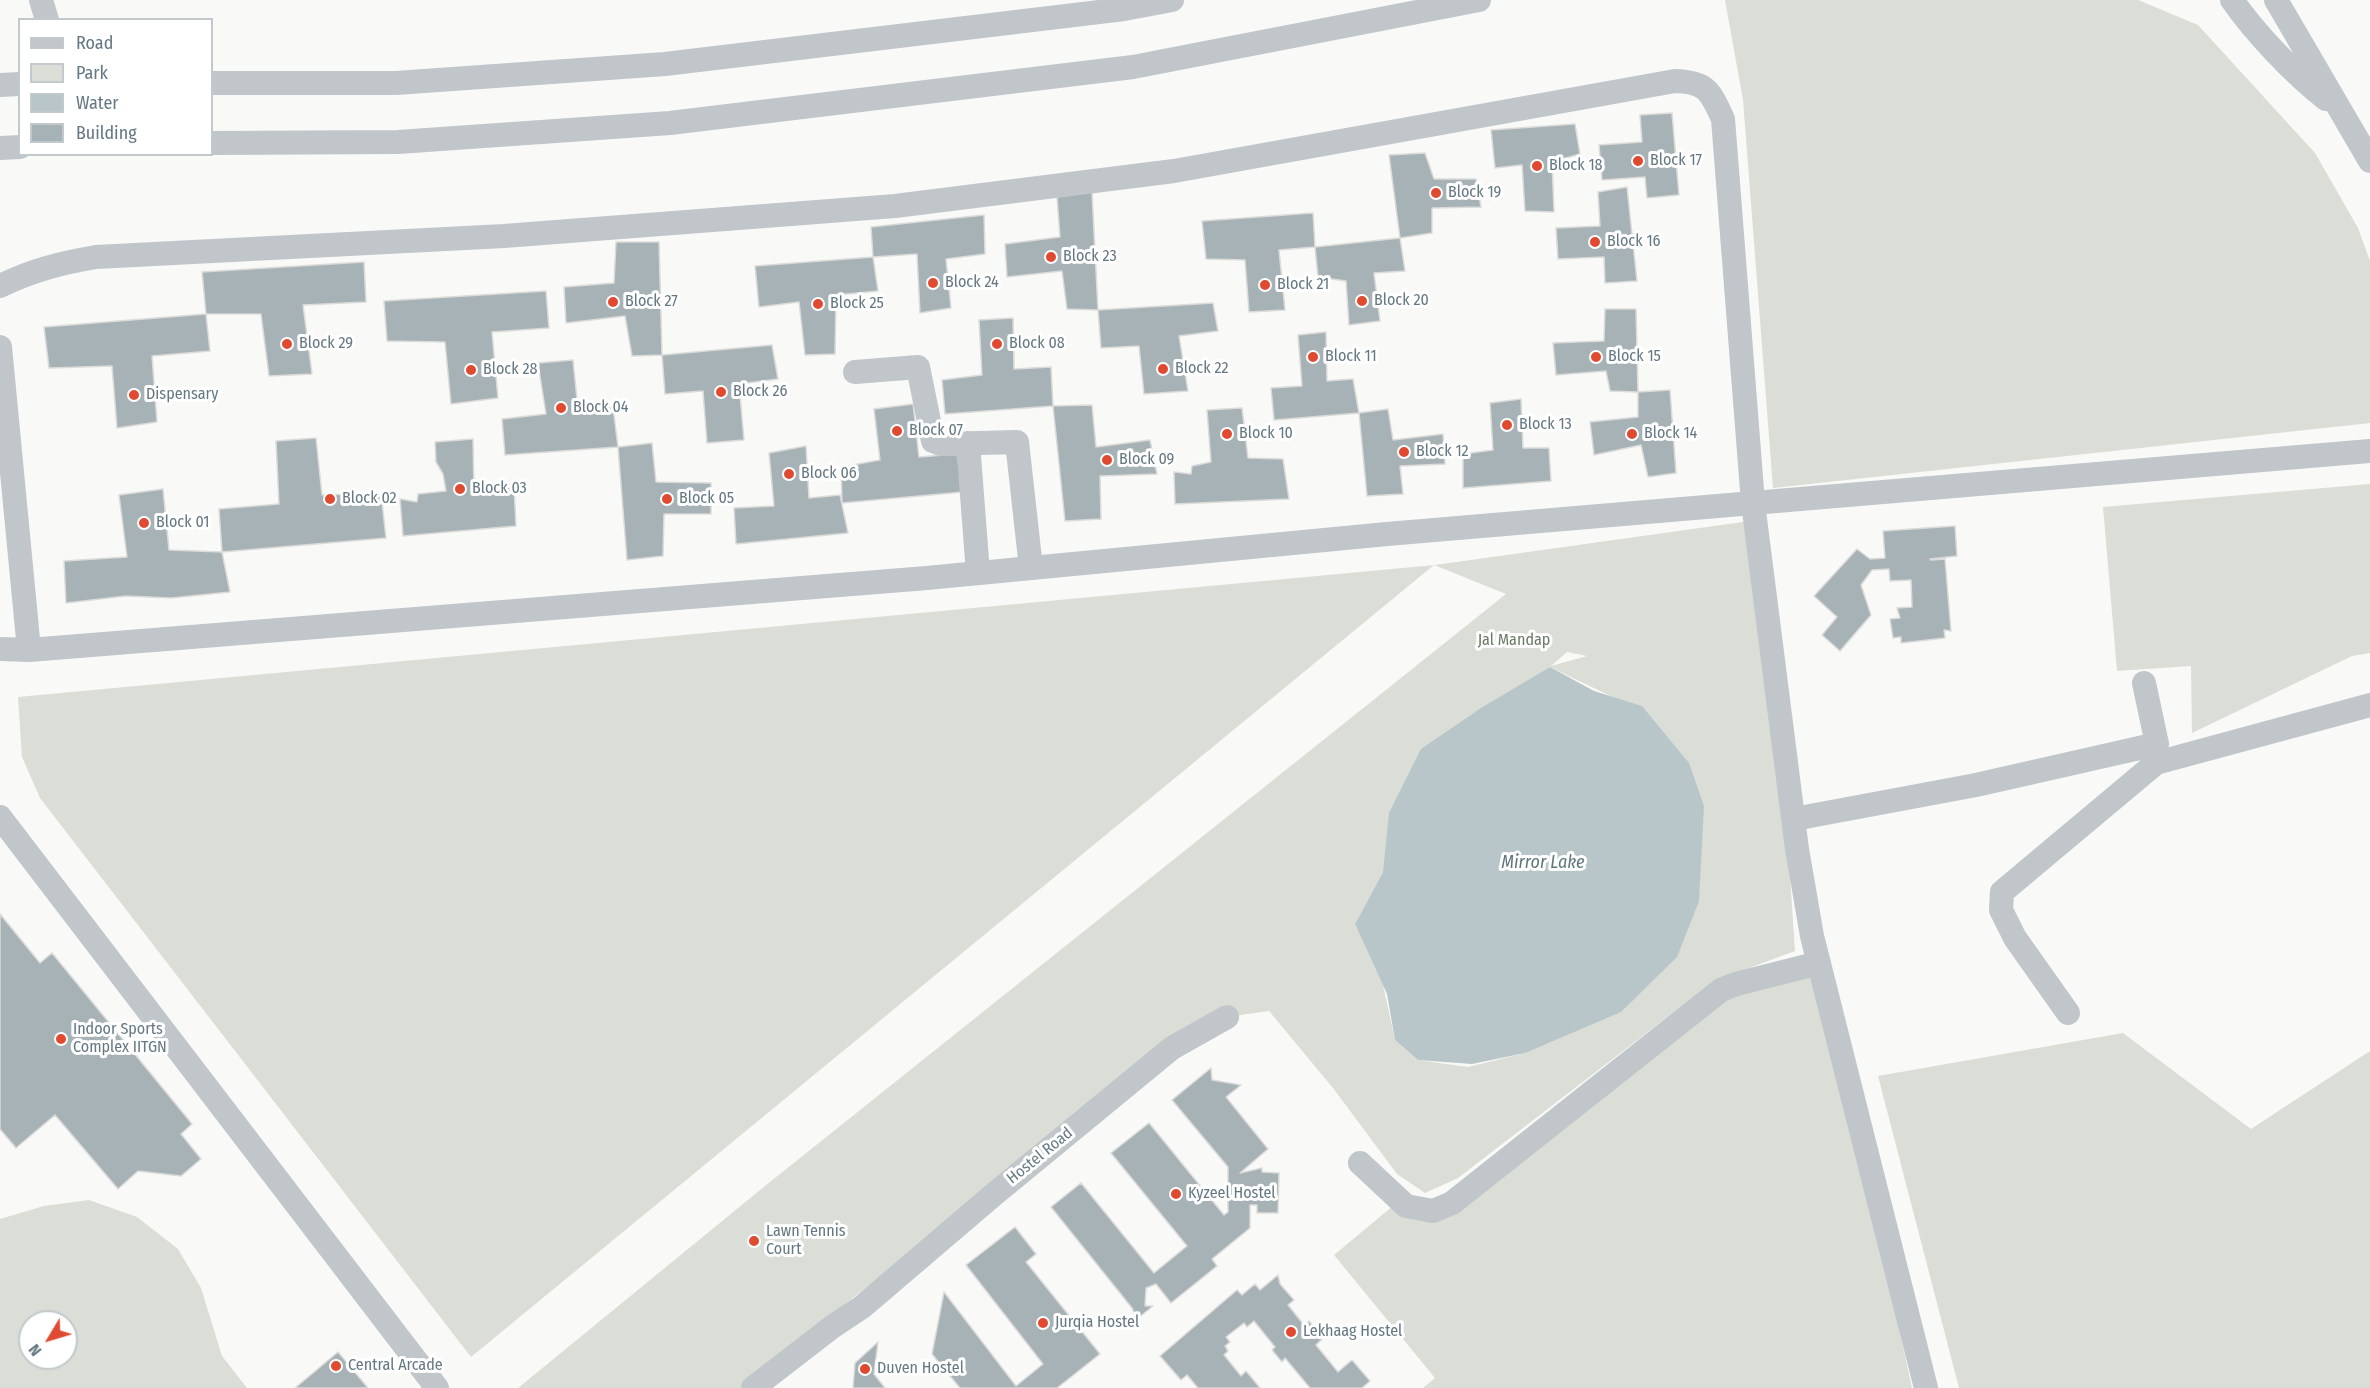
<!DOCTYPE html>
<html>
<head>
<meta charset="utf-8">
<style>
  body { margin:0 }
  #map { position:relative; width:2370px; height:1388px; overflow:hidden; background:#f9f9f7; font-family:"Fira Sans Condensed",sans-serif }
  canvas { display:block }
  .legend { position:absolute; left:18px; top:18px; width:195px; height:138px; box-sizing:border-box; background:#fff; border:2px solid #c1c9cd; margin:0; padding:8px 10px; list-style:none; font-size:18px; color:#657882 }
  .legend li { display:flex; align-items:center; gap:12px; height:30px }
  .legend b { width:30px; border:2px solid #c1c9cd }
  .north { position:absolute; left:18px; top:1310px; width:60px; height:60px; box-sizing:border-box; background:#fff; border:2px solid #c1c9cd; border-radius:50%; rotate:232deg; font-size:16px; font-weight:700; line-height:24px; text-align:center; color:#657882 }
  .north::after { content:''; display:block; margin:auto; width:21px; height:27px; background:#e04a31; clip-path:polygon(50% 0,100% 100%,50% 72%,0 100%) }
</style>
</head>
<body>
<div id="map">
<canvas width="2370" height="1388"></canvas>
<ul class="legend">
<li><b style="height:8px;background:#c0c6c9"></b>Road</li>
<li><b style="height:16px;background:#daded6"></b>Park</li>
<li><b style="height:16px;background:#b8c6c9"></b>Water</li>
<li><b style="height:16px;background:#a7b2b6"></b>Building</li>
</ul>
<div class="north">N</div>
</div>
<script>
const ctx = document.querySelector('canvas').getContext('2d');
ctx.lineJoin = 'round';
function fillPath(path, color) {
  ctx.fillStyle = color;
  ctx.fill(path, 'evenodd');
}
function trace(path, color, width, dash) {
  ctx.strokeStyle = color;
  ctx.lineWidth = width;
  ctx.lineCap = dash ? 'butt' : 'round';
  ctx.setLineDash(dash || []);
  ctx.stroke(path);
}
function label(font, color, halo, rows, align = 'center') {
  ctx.font = font + ' "Fira Sans Condensed",sans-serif';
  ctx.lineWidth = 6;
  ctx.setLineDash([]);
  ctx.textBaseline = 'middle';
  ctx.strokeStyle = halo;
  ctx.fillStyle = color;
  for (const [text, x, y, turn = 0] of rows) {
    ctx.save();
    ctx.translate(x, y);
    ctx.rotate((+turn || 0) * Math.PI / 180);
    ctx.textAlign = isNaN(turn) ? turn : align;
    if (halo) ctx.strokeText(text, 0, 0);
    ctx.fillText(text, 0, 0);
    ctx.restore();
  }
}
fillPath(new Path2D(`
  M1725,0H2138L2198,25L2315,153L2358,228L2370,261V423L1773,488L1743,100Z
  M2370,484V653L2352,656L2192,733L2191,666L2117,671L2103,507Z
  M1757,520L1778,697L1795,951L1714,981L1458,1178L1425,1193L1397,1174L1333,1088L1269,1011L1227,1017L855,1296L744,1388H518L765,1186L1506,594L1434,565L471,1357L40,798L22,757L18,697L1435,565ZM1567,652L1587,656L1551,666ZM1550,667L1648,714L1525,1053L1468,1067L1418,1060L1395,1040L1383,985L1355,924L1383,872Z
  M1819,963L1912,1388H1423L1435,1378L1334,1255L1405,1196L1453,1202L1736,984Z
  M2123,1033L2251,1129L2370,1051V1388H1959L1878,1076Z
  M89,1200L137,1217L178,1249L201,1288L222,1356L247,1388H0V1219L44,1206ZM30,1322H66V1358H30Z`), '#daded6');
fillPath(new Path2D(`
  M1550,667L1594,691L1642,706L1689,763L1704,806L1699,901L1677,957L1621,1012L1525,1053L1472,1064L1418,1060L1395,1040L1387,994L1355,924L1383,872L1389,813L1421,749L1481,708Z`), '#b8c6c9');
const building = new Path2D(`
  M1672,113L1679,195L1647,198L1645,177L1602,180L1599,145L1642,142L1640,115Z
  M1575,124L1580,154L1552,162L1554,212L1525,211L1522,165L1495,168L1491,130Z
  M1425,153L1434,179H1476L1481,207L1432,208V233L1400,238L1389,155Z
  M1627,187L1637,281L1605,283L1604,257L1558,259L1556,228L1600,226L1598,192Z
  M1092,192L1098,310L1067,309L1062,271L1007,277L1005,244L1060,237L1057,197Z
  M1313,213L1315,247L1279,250L1285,310L1249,312L1245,260L1206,259L1202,221Z
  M984,215L985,254L946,259L951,308L920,313L917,254L873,257L871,227Z
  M1400,238L1405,271L1374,273L1380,321L1349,325L1346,281L1318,277L1315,247Z
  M616,242H659L662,355L632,356L625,316L566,323L564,287L614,283Z
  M873,257L878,291L836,295L835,354L805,355L799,302L759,307L755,266Z
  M364,262L366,302L303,305L312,374L269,376L261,314H206L202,272Z
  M546,291L549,328L492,332L498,398L451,404L445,342L387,341L384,301Z
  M1213,303L1218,331L1179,336L1188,391L1144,394L1139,346L1101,348L1098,310Z
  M1605,309H1636L1638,392L1610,391L1606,371L1556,375L1553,343L1604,341Z
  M206,314L210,351L152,356L157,422L117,428L112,366L49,368L44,327Z
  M1013,318L1014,369L1051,367L1053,406L945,414L942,380L982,375L979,320Z
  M1326,332L1327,381L1353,379L1359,413L1274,420L1271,388L1302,386L1298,335Z
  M772,345L778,379L739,384L744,440L707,443L703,391L665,394L662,355Z
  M573,360L578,409L613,407L618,447L505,455L502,419L546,414L538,363Z
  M1670,390L1676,473L1648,477L1641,445L1594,455L1590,422L1638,417V392Z
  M1521,399L1523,448H1549L1551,481L1463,488V454L1493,450L1490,403Z
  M913,404L919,457L957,454L963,492L842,503L841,467L880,460L874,409Z
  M1092,405L1096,447L1150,440L1157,474L1100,476L1101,519L1065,521L1053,406Z
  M1242,408L1248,458L1283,459L1289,499L1175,504L1174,472L1191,474L1192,466L1211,462L1207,410Z
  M1388,409L1393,440L1443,434L1445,464L1400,466L1403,494L1367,496L1359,413Z
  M316,438L322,495L381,493L386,538L222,552L219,509L279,504L276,441Z
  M473,439L474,491L514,487L516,526L403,536L400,499L417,502L418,494L446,491L443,474L436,462L435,442Z
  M652,443L656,482L711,483V514H664L663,556L627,560L618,447Z
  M806,446L809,498L840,495L848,533L736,544L734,508L774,506L769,453Z
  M163,489L169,550L222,552L230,592L171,598L126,596L66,603L64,561L127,557L119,495Z
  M1955,526L1957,556L1930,559L1931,560L1945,559L1951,631L1944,630L1945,638L1901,643V637L1893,638L1890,619L1900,618L1897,608L1912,607L1911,580L1890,581L1889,569L1872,570L1861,585L1871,615L1840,651L1822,635L1837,617L1814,596L1857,549L1870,559L1885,558L1883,531Z
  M0,914L40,963L52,953L192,1124L181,1134L201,1159L181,1176L138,1171L118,1189L55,1115L16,1148L0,1129Z
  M1211,1068L1212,1080L1241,1085L1226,1097L1268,1149L1240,1173L1262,1168V1172L1279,1173L1278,1213H1257V1205H1250V1228L1212,1259L1217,1266L1171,1303L1156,1284L1146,1288L1145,1306H1153L1137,1319L1132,1308L1051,1207L1081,1183L1154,1273L1187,1246L1111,1153L1149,1123L1224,1215L1228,1212V1167L1172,1100Z
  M1015,1227L1036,1254L1026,1262L1100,1354L1057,1388H960L932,1354L944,1292L1016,1386L1043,1364L966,1265Z
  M1278,1275L1280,1284L1294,1300L1288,1305L1304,1325L1309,1321L1323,1338L1316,1345L1338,1372L1352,1360L1370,1381L1362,1388H1310L1285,1358L1282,1362L1272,1350L1275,1347L1254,1321L1247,1327L1244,1323L1226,1337L1230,1342L1225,1346L1228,1351L1224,1355L1241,1376L1246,1371L1260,1388H1198L1187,1375L1181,1380L1160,1356L1237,1290L1242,1295L1255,1284L1260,1290Z
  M878,1342L874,1374L885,1388H853L855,1363Z
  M338,1352L368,1388H295Z`);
fillPath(building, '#a7b2b6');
trace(building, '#dbdbd9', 1.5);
trace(new Path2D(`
  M41,0L47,20
  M2232,0C2255,33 2294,74 2326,99
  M2276,0L2370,161
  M212,83H396L665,64L1124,9L1172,0
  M0,85L20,84
  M212,143L398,142L670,123L1133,67L1479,0
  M0,148L20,147
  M0,286C33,270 61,263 96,257L504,236L895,206L1174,171L1675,81C1707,82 1710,91 1723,119L1753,503L1387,534L927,578L29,650L0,649
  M0,347L29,650
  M855,372L918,367L933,441L941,444L1017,442L1031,568
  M968,443L978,573
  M0,817L437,1388
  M1794,819L1976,785L2157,744L2144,683
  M2068,1013L2015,938L2001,910L2002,892L2156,763L2370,705
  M1360,1163L1406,1206L1433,1211L1452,1203L1721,990L1736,984L1819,963
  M753,1388L832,1327L862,1307L992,1196L1172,1048L1227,1017
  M1926,1388L1812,936L1797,849L1753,503L2370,451`), '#c0c6c9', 24);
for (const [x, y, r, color] of [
  [1638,161,6,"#e04a31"],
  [1537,166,6,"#e04a31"],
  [1436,193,6,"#e04a31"],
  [1595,242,6,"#e04a31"],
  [1051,257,6,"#e04a31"],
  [933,283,6,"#e04a31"],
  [1265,285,6,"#e04a31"],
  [1362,301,6,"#e04a31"],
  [613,302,6,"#e04a31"],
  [818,304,6,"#e04a31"],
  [287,344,6,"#e04a31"],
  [997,344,6,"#e04a31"],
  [1313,357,6,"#e04a31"],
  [1596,357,6,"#e04a31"],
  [1163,369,6,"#e04a31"],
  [471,370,6,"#e04a31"],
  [721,392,6,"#e04a31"],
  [134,395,6,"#e04a31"],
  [561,408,6,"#e04a31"],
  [1507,425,6,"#e04a31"],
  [897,431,6,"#e04a31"],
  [1227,434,6,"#e04a31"],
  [1632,434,6,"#e04a31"],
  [1404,452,6,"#e04a31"],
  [1107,460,6,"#e04a31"],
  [789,474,6,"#e04a31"],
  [460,489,6,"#e04a31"],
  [330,499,6,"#e04a31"],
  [667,499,6,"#e04a31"],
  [144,523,6,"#e04a31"],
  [61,1039,6,"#e04a31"],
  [1176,1194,6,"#e04a31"],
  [754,1241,6,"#e04a31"],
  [1043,1323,6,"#e04a31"],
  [1291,1332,6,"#e04a31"],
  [336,1366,6,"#e04a31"],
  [865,1369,6,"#e04a31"]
]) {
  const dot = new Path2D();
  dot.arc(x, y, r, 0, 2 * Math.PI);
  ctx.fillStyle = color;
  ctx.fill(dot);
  trace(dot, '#fff', 2);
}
label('16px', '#657882', '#fff', [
  ["Block 17",1650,161],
  ["Block 18",1549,166],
  ["Block 19",1448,193],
  ["Block 16",1607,242],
  ["Block 23",1063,257],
  ["Block 24",945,283],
  ["Block 21",1277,285],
  ["Block 20",1374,301],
  ["Block 27",625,302],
  ["Block 25",830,304],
  ["Block 29",299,344],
  ["Block 08",1009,344],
  ["Block 11",1325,357],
  ["Block 15",1608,357],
  ["Block 22",1175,369],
  ["Block 28",483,370],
  ["Block 26",733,392],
  ["Dispensary",146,395],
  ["Block 04",573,408],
  ["Block 13",1519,425],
  ["Block 07",909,431],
  ["Block 10",1239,434],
  ["Block 14",1644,434],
  ["Block 12",1416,452],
  ["Block 09",1119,460],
  ["Block 06",801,474],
  ["Block 03",472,489],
  ["Block 02",342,499],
  ["Block 05",679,499],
  ["Block 01",156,523],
  ["Indoor Sports",73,1030],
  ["Complex IITGN",73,1048],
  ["Kyzeel Hostel",1188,1194],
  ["Lawn Tennis",766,1232],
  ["Court",766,1250],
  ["Jurqia Hostel",1055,1323],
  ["Lekhaag Hostel",1303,1332],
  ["Central Arcade",348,1366],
  ["Duven Hostel",877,1369]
], 'left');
label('16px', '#6a7a64', '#fff', [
  ["Jal Mandap",1514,641]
]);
label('16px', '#657882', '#fff', [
  ["Hostel Road",1040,1156,-39]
]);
label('italic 18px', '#60767c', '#fff', [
  ["Mirror Lake",1543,863]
]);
</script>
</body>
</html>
